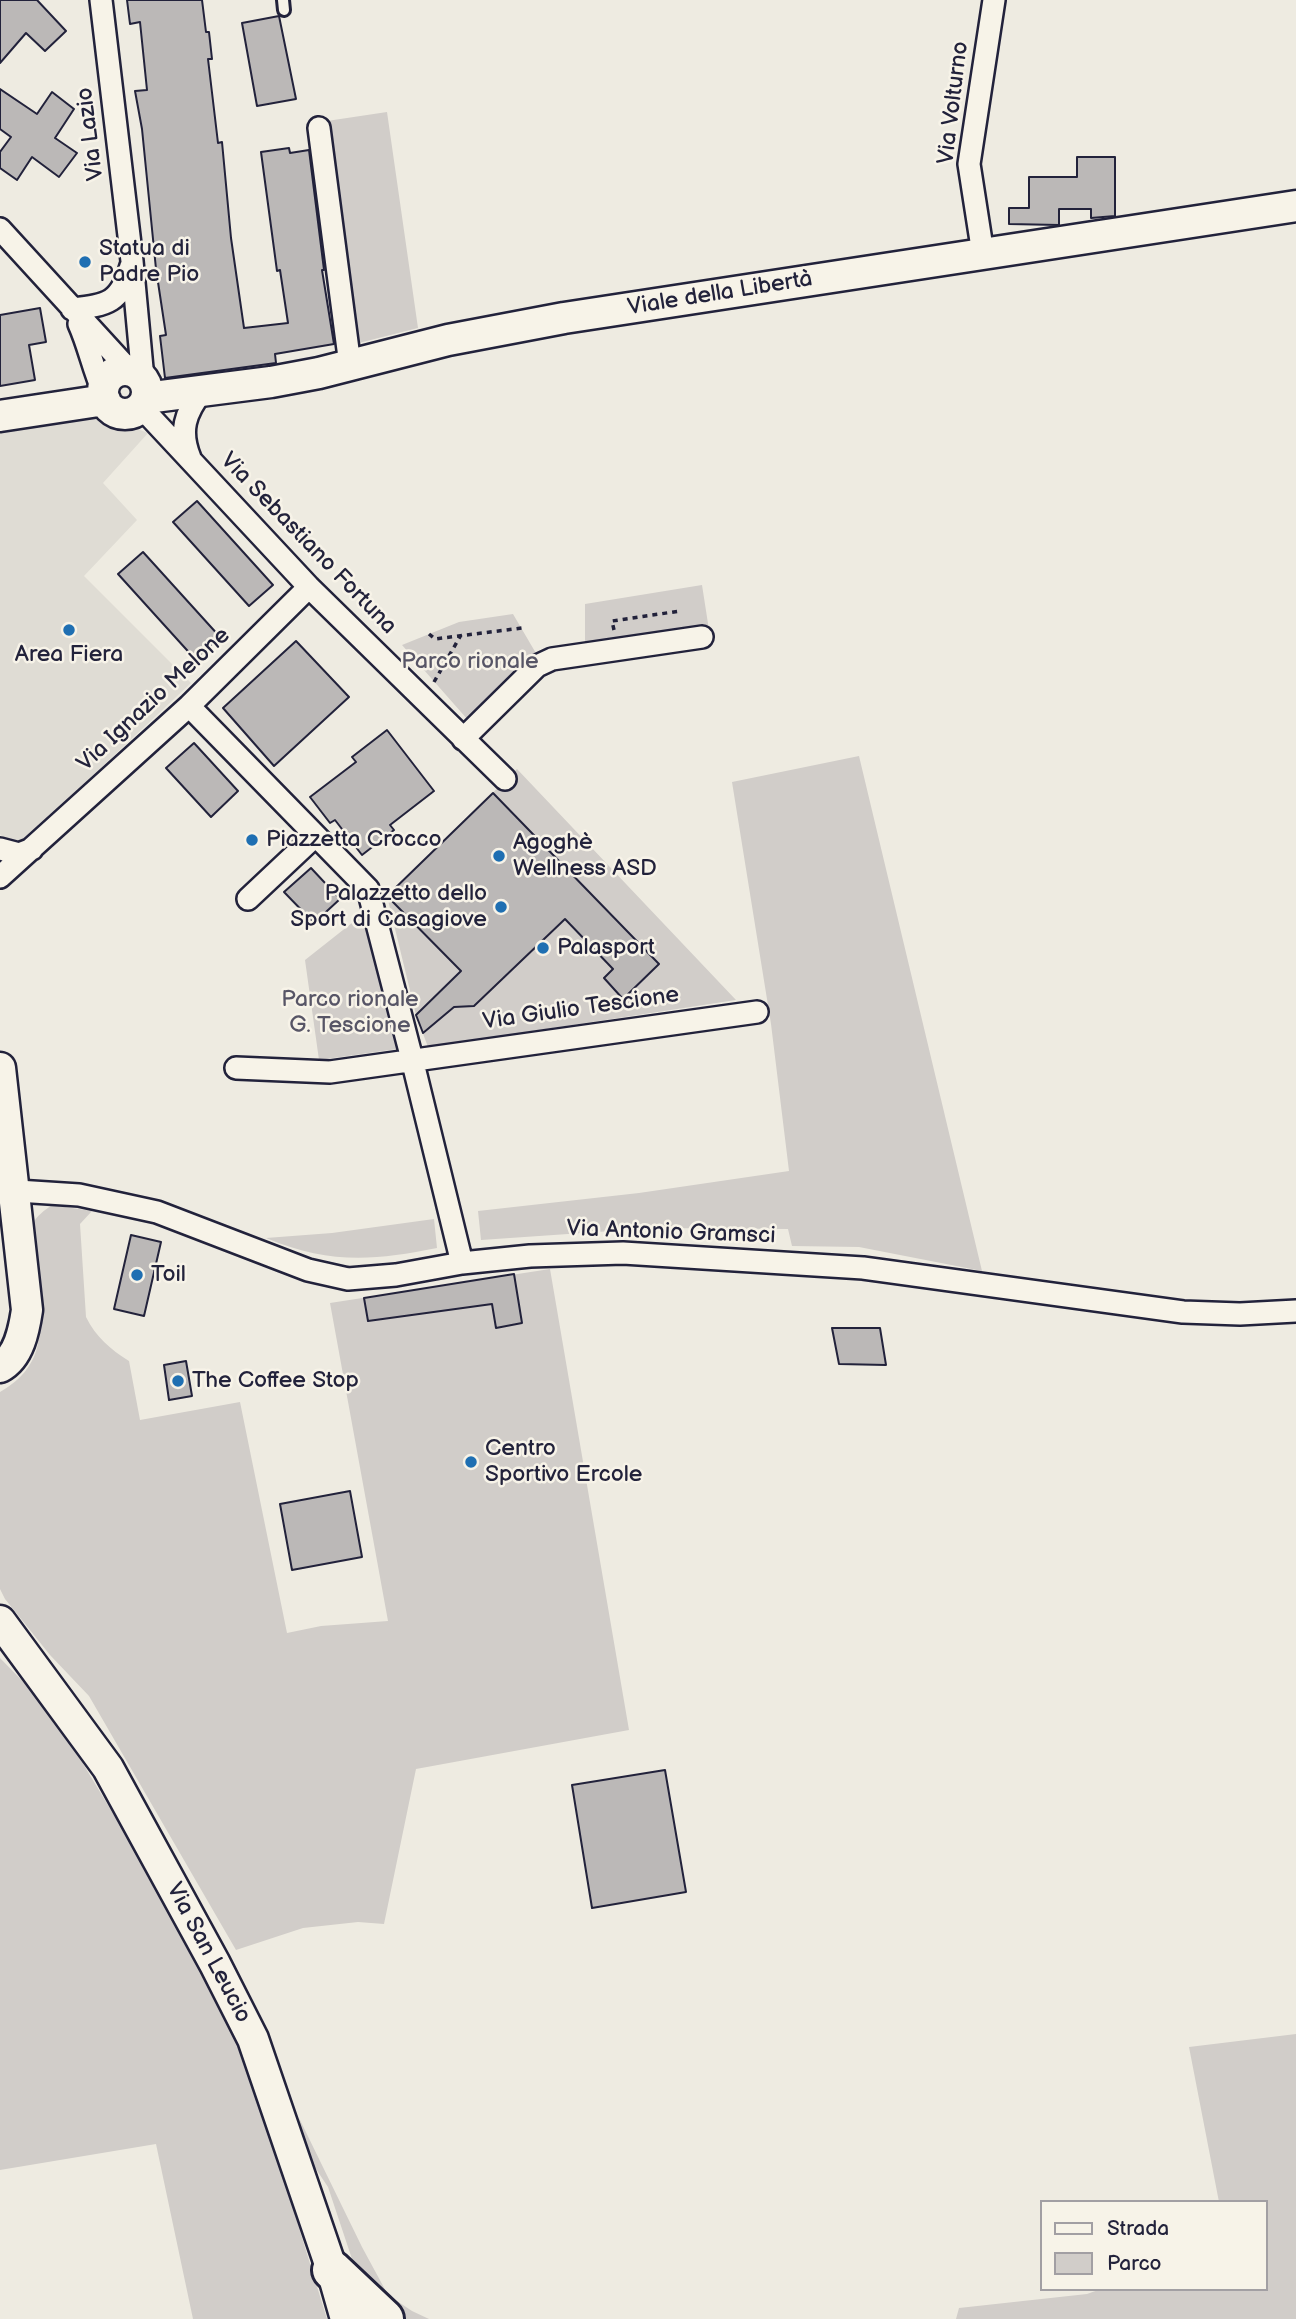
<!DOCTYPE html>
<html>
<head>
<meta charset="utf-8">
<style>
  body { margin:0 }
  #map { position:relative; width:1296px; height:2319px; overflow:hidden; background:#eeebe1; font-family:"Balsamiq Sans",sans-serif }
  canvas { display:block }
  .legend { position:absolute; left:1040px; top:2200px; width:228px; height:91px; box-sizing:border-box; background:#f7f3e8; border:2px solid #a29fa3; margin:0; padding:9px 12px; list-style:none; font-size:21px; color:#22223b }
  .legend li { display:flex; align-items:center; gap:14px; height:35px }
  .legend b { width:35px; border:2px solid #a29fa3 }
</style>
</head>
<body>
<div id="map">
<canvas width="1296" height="2319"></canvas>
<ul class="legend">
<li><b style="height:9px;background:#f7f3e8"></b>Strada</li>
<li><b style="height:19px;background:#d1cdc9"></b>Parco</li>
</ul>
</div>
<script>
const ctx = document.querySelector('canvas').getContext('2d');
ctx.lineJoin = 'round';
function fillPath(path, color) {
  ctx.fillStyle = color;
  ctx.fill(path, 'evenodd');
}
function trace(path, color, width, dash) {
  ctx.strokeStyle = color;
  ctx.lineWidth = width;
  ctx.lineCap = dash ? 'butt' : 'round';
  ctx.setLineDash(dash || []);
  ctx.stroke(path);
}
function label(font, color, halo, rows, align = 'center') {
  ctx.font = font + ' "Balsamiq Sans",sans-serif';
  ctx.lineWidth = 5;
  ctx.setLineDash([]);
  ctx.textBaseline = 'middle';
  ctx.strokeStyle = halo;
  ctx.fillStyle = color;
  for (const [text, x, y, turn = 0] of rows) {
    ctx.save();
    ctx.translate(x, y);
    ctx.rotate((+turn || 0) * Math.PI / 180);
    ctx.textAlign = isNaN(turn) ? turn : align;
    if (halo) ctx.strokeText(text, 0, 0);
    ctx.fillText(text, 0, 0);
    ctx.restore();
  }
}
fillPath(new Path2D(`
  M98,415L115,418L127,425L148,433L103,483L137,520L84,576L191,683L22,842H7L0,834V429L62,422Z`), '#dfdcd4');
fillPath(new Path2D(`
  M387,112L418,328L355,344L327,121Z
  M702,585L709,630L585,647V604Z
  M513,614L537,655L468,720L402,645L459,622Z
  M859,756L982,1271L859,1247L792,1246L788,1229L655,1228L481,1240L478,1211L639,1193L789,1171L771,1024L732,782Z
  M517,769L736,1000L428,1047L416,1015L387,896Z
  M362,915L397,1049L319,1060L305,960Z
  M52,1205L92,1211L80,1224L86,1317C96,1337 110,1349 129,1361L140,1420L240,1402L287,1633L321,1626L388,1621L330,1303L550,1269L629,1730L416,1769L384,1924L358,1922L303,1928L236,1950L89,1696L50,1655L5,1599L0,1589V1392C57,1360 38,1310 32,1256C31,1247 29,1232 33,1224C36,1216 45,1210 52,1205Z
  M434,1219L437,1248C373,1261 328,1264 266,1238L332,1233Z
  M0,1658L39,1698L82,1762L186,1935L246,2059L269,2116L296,2218L327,2319H193L156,2144L0,2170Z
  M1296,2034V2319H956L959,2308L1087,2294L1101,2289H1266V2202H1219L1189,2047Z
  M299,2118L362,2247L388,2295L412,2311L429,2319H403L385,2306L370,2291L353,2262L328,2187L314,2166L303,2138Z`), '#d1cdc9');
const building = new Path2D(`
  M0,0H37L66,31L45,51L26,33L0,63Z
  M127,0H202L206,32H209L212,59H208L218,143L222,142L231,238L244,328L288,323L280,270L277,271L261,152L289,148L290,153L309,150L324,270H322L334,344L275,354L276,363L165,378L160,336L166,335L156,269L142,129L135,91L147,90L140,22L130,24Z
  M279,16L296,99L257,106L242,23Z
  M0,89L37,114L52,92L74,109L55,138L77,153L59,177L32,157L17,180L0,168V152L11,137L0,129Z
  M1077,157H1115V216L1091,218V209H1059V225L1009,224V208H1029V177H1077Z
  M40,308L46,342L29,345L35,380L0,386V315Z
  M197,501L273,585L249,606L173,522Z
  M143,552L220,637L195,659L118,574Z
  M296,641L349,697L274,766L223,708Z
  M387,730L434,791L390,825L394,830L362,855L335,820L330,823L310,797L356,762L352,757Z
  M194,743L238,791L211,817L166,768Z
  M493,793L659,964L623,999L604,978L613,969L565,919L474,1006L454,1007L423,1033L416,1015L461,971L387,896Z
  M311,868L340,899L314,923L284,892Z
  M131,1235L161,1242L144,1316L114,1309Z
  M514,1274L522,1323L496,1328L492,1304L368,1321L364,1298Z
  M832,1328H880L886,1365L839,1364Z
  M186,1361L192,1396L169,1400L164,1365Z
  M350,1491L362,1557L292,1570L280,1504Z
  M665,1770L686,1892L592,1908L572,1785Z`);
fillPath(building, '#bbb8b7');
trace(building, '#22223b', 2);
const lane = new Path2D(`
  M283,0L284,10`);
const street = new Path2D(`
  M101,0L132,261L143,379
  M319,128L350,365
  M0,229L129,370
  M983,254L969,164L994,0
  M72,309C108,305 120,303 131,266
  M79,324C89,346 93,369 103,391
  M141,407L309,587L505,779
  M190,458C179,431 185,413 202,391
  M189,706L368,889L412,1059L462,1263
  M463,739L537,666L552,659L702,637
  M0,849L19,854L32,849
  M0,877L189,706L309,587
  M248,899L315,836
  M236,1068L330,1072L757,1012
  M2,1190L79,1195L157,1212L308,1270L348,1279L396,1275L462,1263L530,1256L623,1253L863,1268L1183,1312L1240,1314L1296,1311`);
const secondary = new Path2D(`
  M103 392a22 22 0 1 1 44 0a22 22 0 1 1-44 0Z
  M146,398L271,382L319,373L448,340L564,318L1296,206
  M0,416L105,400
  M0,1068L27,1310C24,1330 19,1357 0,1367
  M0,1621L108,1768L215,1964L253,2039L332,2270L346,2319`);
const highway = new Path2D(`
  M332,2270L384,2319`);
trace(lane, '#22223b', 16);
trace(street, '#22223b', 26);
trace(secondary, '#22223b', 35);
trace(highway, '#22223b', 44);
trace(new Path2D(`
  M614,630L612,621L680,611
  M429,634L435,639L522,628
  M434,682L461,635`), '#22223b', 3.5, [5, 5]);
trace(lane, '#f7f3e8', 10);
trace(street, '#f7f3e8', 21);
trace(secondary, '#f7f3e8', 30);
trace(highway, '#f7f3e8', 38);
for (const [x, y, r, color] of [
  [85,262,7,"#1f6fb2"],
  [69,630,7,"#1f6fb2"],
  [252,840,7,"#1f6fb2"],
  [499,856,7,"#1f6fb2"],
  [501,907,7,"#1f6fb2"],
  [543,948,7,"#1f6fb2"],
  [137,1275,7,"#1f6fb2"],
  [178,1381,7,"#1f6fb2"],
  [471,1462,7,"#1f6fb2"]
]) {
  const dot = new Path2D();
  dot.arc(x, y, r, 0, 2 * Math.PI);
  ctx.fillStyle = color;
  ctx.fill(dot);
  trace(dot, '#f7f3e8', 2.5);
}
label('23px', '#22223b', '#f7f3e8', [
  ["Via Volturno",954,103,-83],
  ["Via Lazio",91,134,-97],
  ["Viale della Libertà",720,294,-9],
  ["Via Sebastiano Fortuna",308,544,46],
  ["Via Ignazio Melone",154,700,-43],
  ["Via Giulio Tescione",581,1009,-8],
  ["Via Antonio Gramsci",671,1233,2],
  ["Via San Leucio",208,1953,62]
]);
label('23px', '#22223b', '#f7f3e8', [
  ["Statua di",99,249],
  ["Padre Pio",99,275],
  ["Area Fiera",69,655,"center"],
  ["Piazzetta Crocco",266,840],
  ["Agoghè",513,843],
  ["Wellness ASD",513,869],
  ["Palazzetto dello",487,894,"right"],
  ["Sport di Casagiove",487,920,"right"],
  ["Palasport",557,948],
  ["Toil",151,1275],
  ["The Coffee Stop",192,1381],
  ["Centro",485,1449],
  ["Sportivo Ercole",485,1475]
], 'left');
label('23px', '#575566', '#f7f3e8', [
  ["Parco rionale",470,662],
  ["Parco rionale",350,1000],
  ["G. Tescione",350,1026]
]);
</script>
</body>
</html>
